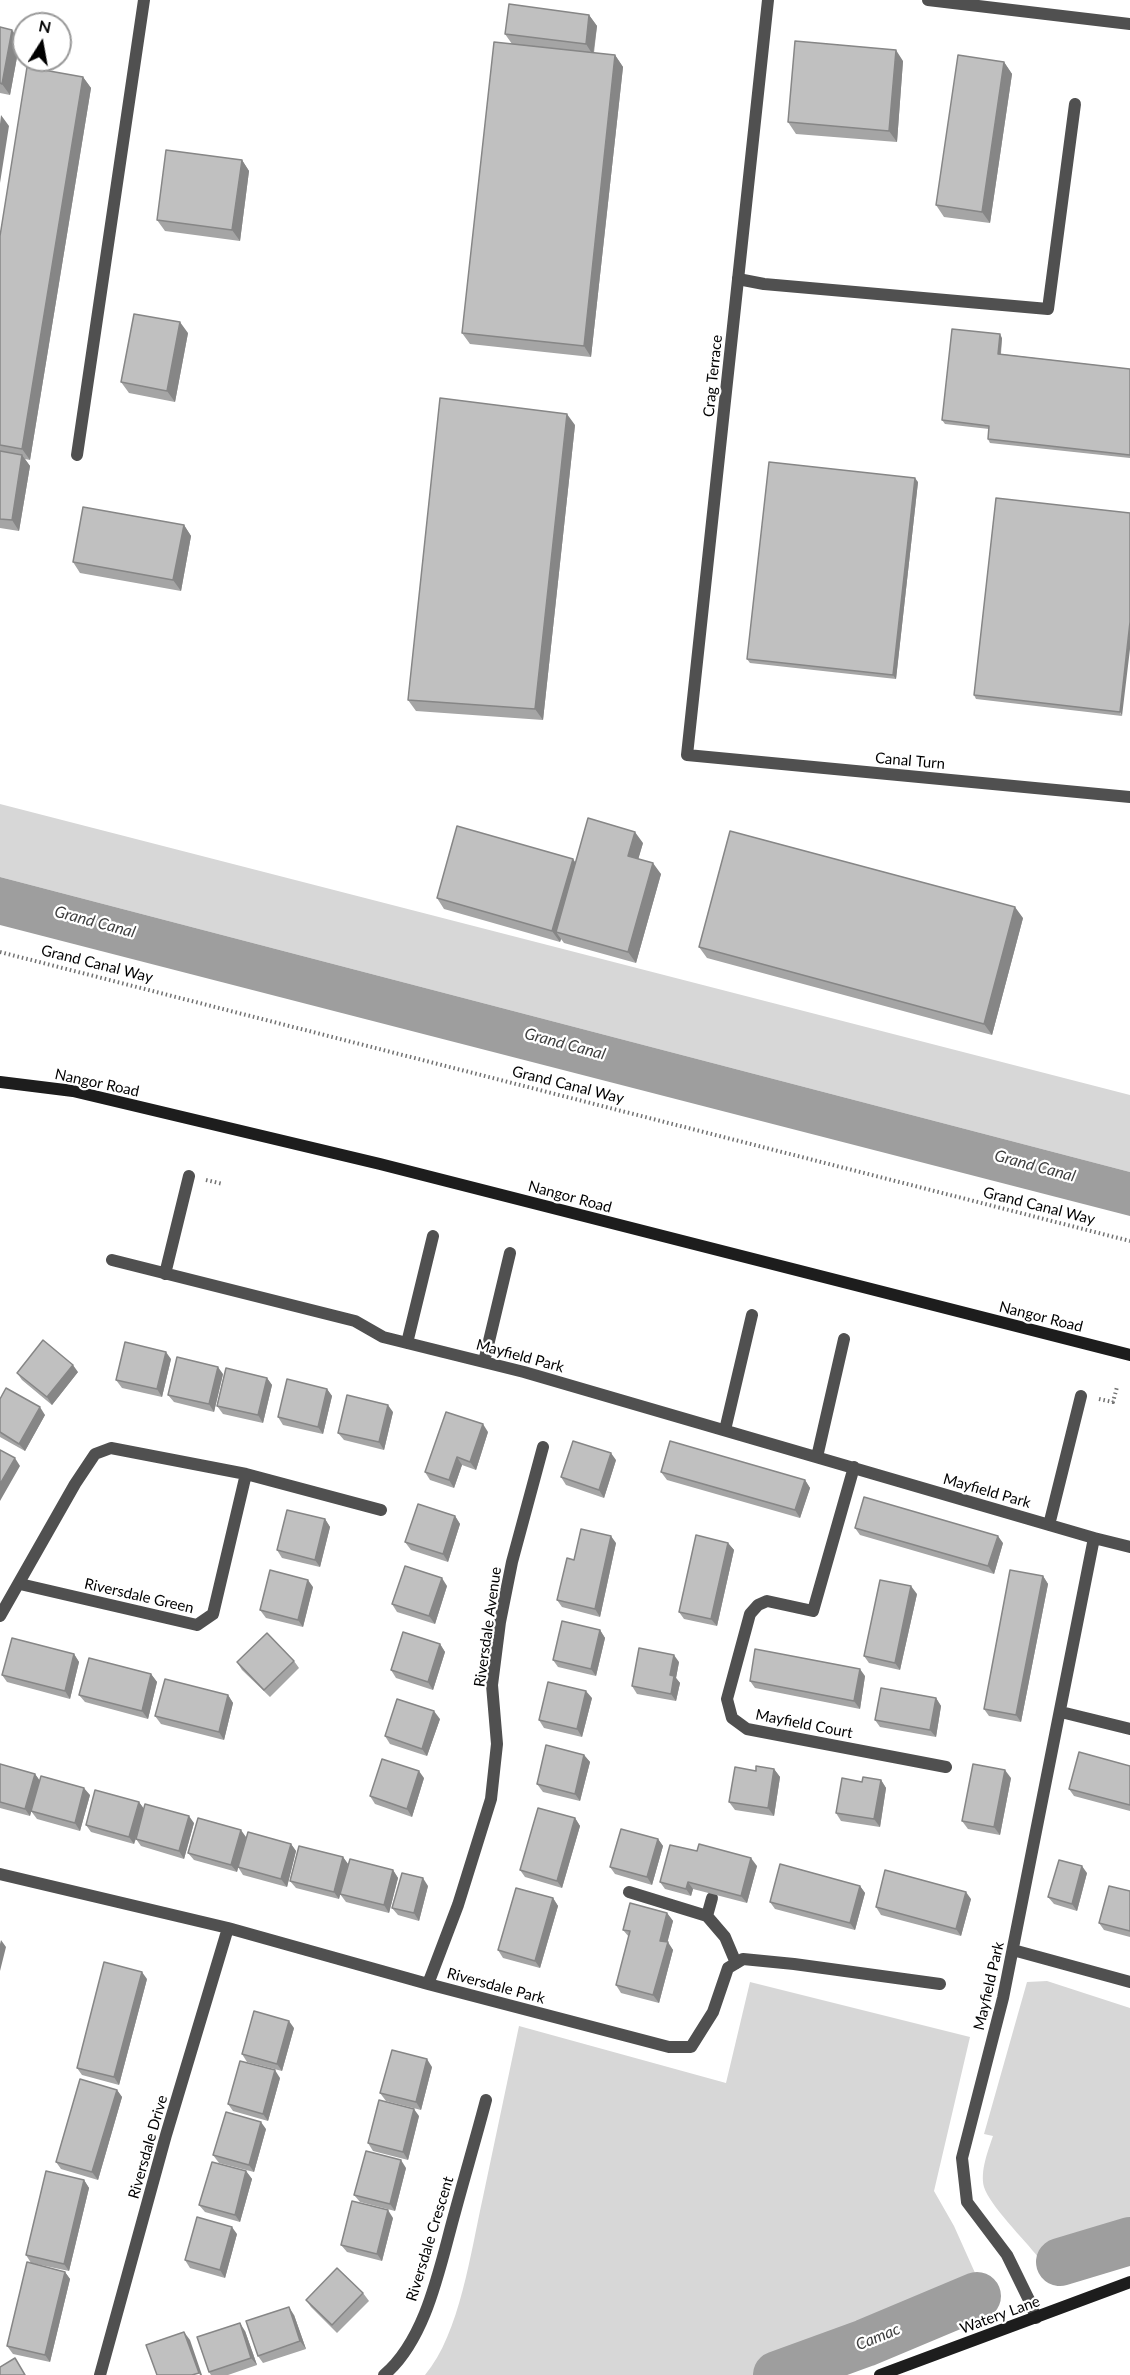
<!DOCTYPE html>
<html>
<head>
<meta charset="utf-8">
<style>
  body { margin:0 }
  #map { position:relative; width:1130px; height:2375px; overflow:hidden; background:#fff; font-family:Lato,sans-serif }
  canvas { display:block }
  .north { position:absolute; left:12px; top:12px; width:60px; height:60px; box-sizing:border-box; background:#fff; border:2px solid #999; border-radius:50%; rotate:11deg; font-size:16px; font-weight:700; line-height:24px; text-align:center; color:#000 }
  .north::after { content:''; display:block; margin:auto; width:21px; height:27px; background:#000; clip-path:polygon(50% 0,100% 100%,50% 72%,0 100%) }
</style>
</head>
<body>
<div id="map">
<canvas width="1130" height="2375"></canvas>
<div class="north">N</div>
</div>
<script>
const ctx = document.querySelector('canvas').getContext('2d');
ctx.lineJoin = 'round';
function fillPath(path, color) {
  ctx.fillStyle = color;
  ctx.fill(path, 'evenodd');
}
function trace(path, color, width, dash) {
  ctx.strokeStyle = color;
  ctx.lineWidth = width;
  ctx.lineCap = dash ? 'butt' : 'round';
  ctx.setLineDash(dash || []);
  ctx.stroke(path);
}
function label(font, color, halo, rows, align = 'center') {
  ctx.font = font + ' Lato,sans-serif';
  ctx.lineWidth = 4.5;
  ctx.setLineDash([]);
  ctx.textBaseline = 'middle';
  ctx.strokeStyle = halo;
  ctx.fillStyle = color;
  for (const [text, x, y, turn = 0] of rows) {
    ctx.save();
    ctx.translate(x, y);
    ctx.rotate((+turn || 0) * Math.PI / 180);
    ctx.textAlign = isNaN(turn) ? turn : align;
    if (halo) ctx.strokeText(text, 0, 0);
    ctx.fillText(text, 0, 0);
    ctx.restore();
  }
}
fillPath(new Path2D(`
  M0,804L1130,1095V1172L0,877Z
  M1047,1981L1130,2008V2229L1038,2257C1025,2240 990,2206 984,2187C980,2171 988,2151 993,2136L984,2134L1027,1982Z
  M750,1982L970,2037L934,2191L954,2226L980,2284L922,2307L862,2338L811,2353L754,2375H425C460,2334 471,2250 483,2197C495,2140 507,2083 519,2026L726,2083Z`), '#d7d7d7');
fillPath(new Path2D(`
  M0,877L1130,1172V1216L0,925Z`), '#9e9e9e');
trace(new Path2D(`
  M1060,2262L1130,2241
  M777,2375L865,2343L977,2296`), '#9e9e9e', 48);
trace(new Path2D(`
  M0,952L1130,1241
  M206,1180L223,1184
  M1099,1399L1113,1402L1117,1387`), '#727272', 4, [1.5, 3]);
trace(new Path2D(`
  M738,279L764,284L1048,309L1075,104
  M629,1892L707,1916
  M712,1898L707,1916L725,1937L736,1963`), '#505050', 12);
trace(new Path2D(`
  M768,0L687,755L1130,797
  M928,0L1130,24
  M77,455L144,0
  M112,1260L355,1321L383,1337L524,1372L1094,1538L1003,1998L962,2158L967,2202L1007,2255L1030,2302L1036,2318
  M165,1274L189,1176
  M407,1343L433,1236
  M484,1362L510,1253
  M725,1430L752,1315
  M817,1457L844,1339
  M854,1467L813,1611L767,1601L758,1605L750,1614L727,1699L732,1718L747,1729L946,1767
  M1049,1525L1081,1396
  M1094,1538L1130,1547
  M20,1584L197,1625L213,1614L246,1474
  M0,1616L75,1484L95,1454L111,1448L246,1474L381,1510
  M1061,1712L1130,1729
  M0,1874L228,1928L428,1984L669,2047H691L713,2012L728,1968L743,1959L794,1964L940,1984
  M1013,1950L1130,1982
  M428,1984L458,1905L491,1799L497,1744L492,1685L500,1622L512,1562L543,1447
  M100,2375L166,2135L228,1928
  M384,2375C427,2339 440,2265 455,2212C465,2175 476,2138 486,2100`), '#505050', 12);
trace(new Path2D(`
  M0,1082L73,1091L380,1164L1130,1355
  M880,2375L1130,2282`), '#1d1d1d', 12);
fillPath(new Path2D(`
  M589,15L597,26L594,53L615,55L623,67L591,357L470,344L462,333L512,44L505,34Z
  M0,27L20,41L10,95L0,93Z
  M903,61L897,142L796,134L788,122Z
  M1004,62L1012,74L990,223L944,217L936,205Z
  M83,77L91,88L30,460L25,459L30,466L19,531L0,528V236Z
  M242,160L249,171L240,241L165,231L157,220Z
  M188,333L175,402L129,393L121,382Z
  M1002,338L1001,354L1130,369V458L990,443L988,439L989,429L945,424L942,420Z
  M575,425L543,720L416,711L408,700Z
  M918,482L896,679L750,663L747,659Z
  M996,498L1122,716L976,699L974,695Z
  M184,525L191,536L181,591L80,573L73,562Z
  M643,843L638,859L661,874L636,963L564,943L561,939L560,942L444,909L437,898L573,859L575,862Z
  M1023,918L992,1035L707,958L699,947Z
  M171,1359L162,1397L122,1388L116,1380Z
  M78,1372L52,1405L22,1380L17,1373Z
  M223,1374L214,1412L174,1402L168,1395Z
  M267,1378L272,1385L263,1423L223,1414L217,1406Z
  M327,1389L332,1396L323,1434L283,1425L278,1417Z
  M0,1399L45,1415L25,1451L0,1437Z
  M393,1412L384,1450L344,1440L338,1433Z
  M488,1432L476,1470L462,1465L454,1488L430,1480L425,1472Z
  M616,1460L604,1498L566,1485L561,1477Z
  M661,1472L805,1480L810,1488L800,1518L667,1480Z
  M455,1516L460,1524L448,1562L411,1550L405,1542Z
  M325,1519L330,1527L320,1567L282,1558L277,1550Z
  M855,1528L1003,1543L994,1574L860,1535Z
  M616,1543L600,1617L562,1607L557,1600L574,1560Z
  M728,1543L734,1550L717,1626L684,1619L679,1612Z
  M1043,1576L1048,1584L1021,1722L989,1716L984,1709Z
  M447,1586L435,1624L397,1612L392,1604Z
  M313,1587L303,1627L266,1618L260,1610Z
  M917,1594L900,1670L869,1663L864,1656Z
  M600,1630L605,1638L596,1676L558,1667L553,1660Z
  M440,1644L445,1652L433,1690L396,1678L391,1670Z
  M74,1654L79,1662L70,1699L7,1682L2,1675Z
  M294,1661L299,1668L270,1697L242,1670L237,1662Z
  M679,1662L676,1678L680,1683L676,1701L637,1694L632,1686Z
  M151,1674L157,1682L148,1719L85,1702L79,1695Z
  M865,1676L860,1709L755,1688L750,1681Z
  M228,1695L233,1703L224,1740L161,1724L155,1716Z
  M592,1698L582,1737L544,1728L539,1720Z
  M936,1698L941,1706L936,1737L880,1727L875,1720Z
  M440,1719L427,1756L390,1744L385,1736Z
  M584,1755L590,1762L580,1801L543,1792L537,1784Z
  M0,1764L35,1774L40,1781L90,1795L80,1831L37,1819L31,1811L30,1816L0,1808Z
  M1130,1766V1811L1074,1796L1069,1789Z
  M774,1769L780,1777L774,1816L735,1810L729,1802L756,1771Z
  M424,1778L412,1817L375,1804L370,1796Z
  M1011,1778L1000,1835L968,1829L962,1821Z
  M881,1780L886,1788L880,1827L841,1821L836,1813L862,1782Z
  M139,1802L144,1809L194,1823L184,1859L141,1846L136,1839L134,1844L91,1832L86,1825Z
  M575,1818L580,1826L562,1888L525,1877L520,1870Z
  M246,1837L291,1844L296,1851L287,1887L243,1875L238,1867L237,1872L194,1860L188,1853Z
  M658,1839L663,1846L652,1885L615,1874L610,1867Z
  M343,1857L348,1864L393,1870L398,1878L389,1913L346,1902L340,1894L339,1899L296,1888L290,1881Z
  M757,1866L747,1903L693,1889L691,1896L665,1889L660,1882Z
  M1087,1873L1077,1911L1054,1904L1048,1897Z
  M428,1886L419,1921L398,1915L392,1908Z
  M860,1886L865,1893L855,1930L775,1909L770,1902Z
  M1130,1891V1937L1104,1930L1099,1923Z
  M553,1898L558,1906L540,1968L503,1958L498,1950Z
  M971,1899L961,1936L881,1915L876,1907Z
  M667,1913L673,1921L667,1942L673,1950L659,2003L621,1993L616,1985L629,1937L623,1930Z
  M147,1979L119,2085L82,2075L77,2068Z
  M294,2028L282,2071L247,2062L242,2054Z
  M432,2067L421,2110L386,2101L380,2093Z
  M280,2078L268,2121L233,2111L228,2104Z
  M117,2090L122,2097L98,2180L61,2169L56,2162Z
  M419,2116L408,2160L373,2151L368,2143Z
  M266,2129L254,2172L219,2163L213,2155Z
  M406,2168L395,2211L360,2202L354,2195Z
  M246,2171L252,2179L240,2222L205,2212L199,2205Z
  M84,2180L89,2188L69,2271L31,2263L26,2255Z
  M393,2218L382,2261L347,2252L341,2245Z
  M237,2234L225,2278L190,2268L185,2260Z
  M65,2272L70,2279L50,2362L13,2354L7,2346Z
  M363,2293L369,2301L337,2333L311,2307L306,2300Z
  M294,2315L306,2349L263,2363L258,2356Z
  M245,2331L257,2365L228,2375H211L209,2372Z`), '#a5a5a5');
fillPath(new Path2D(`
  M589,15L597,26L593,55L586,44Z
  M12,30L20,41L10,95L2,84Z
  M896,50L903,61L897,142L889,131Z
  M615,55L623,67L591,357L584,346Z
  M1004,62L1012,74L990,223L982,212Z
  M83,77L91,88L30,460L22,449Z
  M1,115L9,126L0,183V124Z
  M242,160L249,171L240,241L232,230Z
  M180,322L188,333L175,402L167,391Z
  M1000,334L1002,338L1000,358L998,354Z
  M567,414L575,425L543,720L535,709Z
  M22,455L30,466L19,531L12,520Z
  M915,478L918,482L896,679L893,675Z
  M184,525L191,536L181,591L173,580Z
  M1130,622V649L1122,716L1120,712Z
  M635,832L643,843L636,867L628,856Z
  M573,859L580,870L556,932L561,939L560,942L552,931Z
  M653,863L661,874L636,963L628,952Z
  M1015,907L1023,918L992,1035L984,1024Z
  M166,1352L171,1359L162,1397L157,1389Z
  M73,1365L78,1372L52,1405L47,1397Z
  M218,1367L223,1374L214,1412L209,1404Z
  M267,1378L272,1385L263,1423L258,1415Z
  M327,1389L332,1396L323,1434L318,1427Z
  M388,1405L393,1412L384,1450L379,1442Z
  M40,1407L45,1415L25,1451L19,1444Z
  M483,1424L488,1432L476,1470L470,1462Z
  M611,1453L616,1460L604,1498L599,1490Z
  M457,1457L462,1465L454,1488L449,1480Z
  M15,1458L20,1466L0,1501V1484Z
  M805,1480L810,1488L800,1518L795,1510Z
  M455,1516L460,1524L448,1562L443,1554Z
  M325,1519L330,1527L320,1567L315,1560Z
  M611,1536L616,1543L600,1617L595,1609Z
  M998,1536L1003,1543L994,1574L988,1566Z
  M728,1543L734,1550L717,1626L711,1619Z
  M1043,1576L1048,1584L1021,1722L1016,1715Z
  M442,1578L447,1586L435,1624L429,1616Z
  M308,1580L313,1587L303,1627L298,1620Z
  M911,1586L917,1594L900,1670L895,1663Z
  M600,1630L605,1638L596,1676L591,1669Z
  M440,1644L445,1652L433,1690L428,1682Z
  M74,1654L79,1662L70,1699L65,1691Z
  M674,1655L679,1662L676,1678L680,1683L676,1701L671,1694L670,1675Z
  M860,1669L865,1676L860,1709L854,1701Z
  M151,1674L157,1682L148,1719L142,1711Z
  M586,1691L592,1698L582,1737L577,1729Z
  M228,1695L233,1703L224,1740L219,1732Z
  M936,1698L941,1706L936,1737L930,1730Z
  M434,1711L440,1719L427,1756L422,1749Z
  M584,1755L590,1762L580,1801L575,1794Z
  M774,1769L780,1777L774,1816L768,1808Z
  M1005,1770L1011,1778L1000,1835L994,1827Z
  M419,1771L424,1778L412,1817L407,1809Z
  M35,1774L40,1781L30,1816L25,1809Z
  M881,1780L886,1788L880,1827L874,1819Z
  M84,1788L90,1795L80,1831L75,1823Z
  M139,1802L144,1809L134,1844L129,1837Z
  M189,1816L194,1823L184,1859L179,1851Z
  M575,1818L580,1826L562,1888L557,1881Z
  M241,1830L246,1837L237,1872L231,1865Z
  M658,1839L663,1846L652,1885L647,1877Z
  M291,1844L296,1851L287,1887L281,1879Z
  M343,1857L348,1864L339,1899L334,1892Z
  M751,1858L757,1866L747,1903L741,1896Z
  M1082,1866L1087,1873L1077,1911L1072,1904Z
  M393,1870L398,1878L389,1913L384,1905Z
  M423,1878L428,1886L419,1921L414,1913Z
  M688,1882L693,1889L691,1896L686,1889Z
  M860,1886L865,1893L855,1930L850,1923Z
  M966,1892L971,1899L961,1936L956,1929Z
  M553,1898L558,1906L540,1968L535,1961Z
  M667,1913L673,1921L666,1948L660,1941Z
  M1,1940L6,1947L0,1971V1944Z
  M668,1942L673,1950L659,2003L653,1995Z
  M142,1972L147,1979L119,2085L114,2077Z
  M289,2021L294,2028L282,2071L277,2064Z
  M427,2059L432,2067L421,2110L416,2102Z
  M275,2070L280,2078L268,2121L263,2114Z
  M117,2090L122,2097L98,2180L92,2172Z
  M414,2109L419,2116L408,2160L403,2152Z
  M261,2122L266,2129L254,2172L249,2165Z
  M401,2160L406,2168L395,2211L390,2204Z
  M246,2171L252,2179L240,2222L235,2215Z
  M84,2180L89,2188L69,2271L64,2264Z
  M388,2210L393,2218L382,2261L377,2254Z
  M232,2227L237,2234L225,2278L220,2270Z
  M65,2272L70,2279L50,2362L45,2355Z
  M289,2307L294,2315L306,2349L300,2341Z
  M240,2323L245,2331L257,2365L251,2358Z
  M184,2332L190,2340L202,2375H200L199,2373Z`), '#868686');
const building = new Path2D(`
  M509,4L589,15L586,44L505,34Z
  M0,27L12,30L2,84L0,83Z
  M795,41L896,50L889,131L788,122Z
  M494,42L615,55L584,346L462,333Z
  M958,55L1004,62L982,212L936,205Z
  M27,67L83,77L22,449L0,445V236Z
  M166,150L242,160L232,230L157,220Z
  M134,314L180,322L167,391L121,382Z
  M952,329L1000,334L998,354L1130,369V455L988,439L989,426L942,420Z
  M440,398L567,414L535,709L408,700Z
  M0,451L22,455L12,520L0,519Z
  M769,462L915,478L893,675L747,659Z
  M996,498L1130,513V622L1120,712L974,695Z
  M83,507L184,525L173,580L73,562Z
  M588,818L635,832L628,856L653,863L628,952L556,932Z
  M457,826L573,859L552,931L437,898Z
  M730,831L1015,907L984,1024L699,947Z
  M43,1340L73,1365L47,1397L17,1373Z
  M125,1342L166,1352L157,1389L116,1380Z
  M177,1357L218,1367L209,1404L168,1395Z
  M226,1368L267,1378L258,1415L217,1406Z
  M287,1379L327,1389L318,1427L278,1417Z
  M6,1388L40,1407L19,1444L0,1432V1399Z
  M347,1395L388,1405L379,1442L338,1433Z
  M446,1412L483,1424L470,1462L457,1457L449,1480L425,1472Z
  M573,1441L611,1453L599,1490L561,1477Z
  M670,1441L805,1480L795,1510L661,1472Z
  M0,1450L15,1458L0,1484Z
  M864,1497L998,1536L988,1566L855,1528Z
  M418,1504L455,1516L443,1554L405,1542Z
  M287,1510L325,1519L315,1560L277,1550Z
  M581,1529L611,1536L595,1609L557,1600L567,1558L574,1560Z
  M696,1535L728,1543L711,1619L679,1612Z
  M405,1566L442,1578L429,1616L392,1604Z
  M270,1570L308,1580L298,1620L260,1610Z
  M1010,1570L1043,1576L1016,1715L984,1709Z
  M880,1580L911,1586L895,1663L864,1656Z
  M562,1621L600,1630L591,1669L553,1660Z
  M403,1632L440,1644L428,1682L391,1670Z
  M267,1633L294,1661L264,1690L237,1662Z
  M12,1638L74,1654L65,1691L2,1675Z
  M639,1648L674,1655L670,1675L674,1676L671,1694L632,1686Z
  M755,1649L860,1669L854,1701L750,1681Z
  M89,1658L151,1674L142,1711L79,1695Z
  M165,1679L228,1695L219,1732L155,1716Z
  M548,1682L586,1691L577,1729L539,1720Z
  M881,1688L936,1698L930,1730L875,1720Z
  M397,1699L434,1711L422,1749L385,1736Z
  M546,1745L584,1755L575,1794L537,1784Z
  M1079,1752L1130,1766V1805L1069,1789Z
  M382,1759L419,1771L407,1809L370,1796Z
  M0,1764L35,1774L25,1809L0,1802Z
  M973,1764L1005,1770L994,1827L962,1821Z
  M756,1766L774,1769L768,1808L729,1802L735,1767L756,1771Z
  M41,1776L84,1788L75,1823L31,1811Z
  M863,1777L881,1780L874,1819L836,1813L842,1778L862,1782Z
  M95,1790L139,1802L129,1837L86,1825Z
  M145,1804L189,1816L179,1851L136,1839Z
  M538,1808L575,1818L557,1881L520,1870Z
  M198,1818L241,1830L231,1865L188,1853Z
  M621,1829L658,1839L647,1877L610,1867Z
  M248,1832L291,1844L281,1879L238,1867Z
  M699,1844L751,1858L741,1896L688,1882L686,1889L660,1882L670,1845L697,1851Z
  M299,1846L343,1857L334,1892L290,1881Z
  M350,1859L393,1870L384,1905L340,1894Z
  M1059,1860L1082,1866L1072,1904L1048,1897Z
  M780,1864L860,1886L850,1923L770,1902Z
  M885,1870L966,1892L956,1929L876,1907Z
  M402,1873L423,1878L414,1913L392,1908Z
  M1109,1886L1130,1891V1931L1099,1923Z
  M516,1888L553,1898L535,1961L498,1950Z
  M630,1903L667,1913L660,1941L668,1942L653,1995L616,1985L630,1931L623,1930Z
  M104,1962L142,1972L114,2077L77,2068Z
  M254,2011L289,2021L277,2064L242,2054Z
  M392,2050L427,2059L416,2102L380,2093Z
  M240,2061L275,2070L263,2114L228,2104Z
  M80,2079L117,2090L92,2172L56,2162Z
  M379,2100L414,2109L403,2152L368,2143Z
  M226,2112L261,2122L249,2165L213,2155Z
  M366,2151L401,2160L390,2204L354,2195Z
  M212,2162L246,2171L235,2215L199,2205Z
  M46,2171L84,2180L64,2264L26,2255Z
  M352,2201L388,2210L377,2254L341,2245Z
  M197,2217L232,2227L220,2270L185,2260Z
  M27,2262L65,2272L45,2355L7,2346Z
  M337,2268L363,2293L332,2325L306,2300Z
  M289,2307L300,2341L258,2356L246,2321Z
  M240,2323L251,2358L209,2372L197,2337Z
  M184,2332L199,2373L192,2375H157L146,2345Z
  M15,2358L25,2375H0V2367Z`);
fillPath(building, '#c0c0c0');
trace(building, '#868686', 1.5);
label('15px', '#000', '#fff', [
  ["Crag Terrace",713,376,-84],
  ["Canal Turn",910,761,5],
  ["Grand Canal Way",97,964,14],
  ["Nangor Road",97,1083,12],
  ["Grand Canal Way",568,1085,14],
  ["Nangor Road",570,1197,15],
  ["Grand Canal Way",1039,1206,14],
  ["Nangor Road",1041,1317,14],
  ["Mayfield Park",520,1356,15],
  ["Mayfield Park",987,1491,16],
  ["Riversdale Green",139,1596,13],
  ["Riversdale Avenue",488,1627,-82],
  ["Mayfield Court",804,1724,11],
  ["Riversdale Park",496,1986,15],
  ["Mayfield Park",989,1986,-77],
  ["Riversdale Drive",148,2147,-74],
  ["Riversdale Crescent",430,2239,-73],
  ["Watery Lane",1000,2315,-20]
]);
label('italic 16px', '#3f3f3f', '#fff', [
  ["Grand Canal",95,922,15],
  ["Grand Canal",565,1044,15],
  ["Grand Canal",1035,1166,15],
  ["Camac",878,2337,-22]
]);
</script>
</body>
</html>
